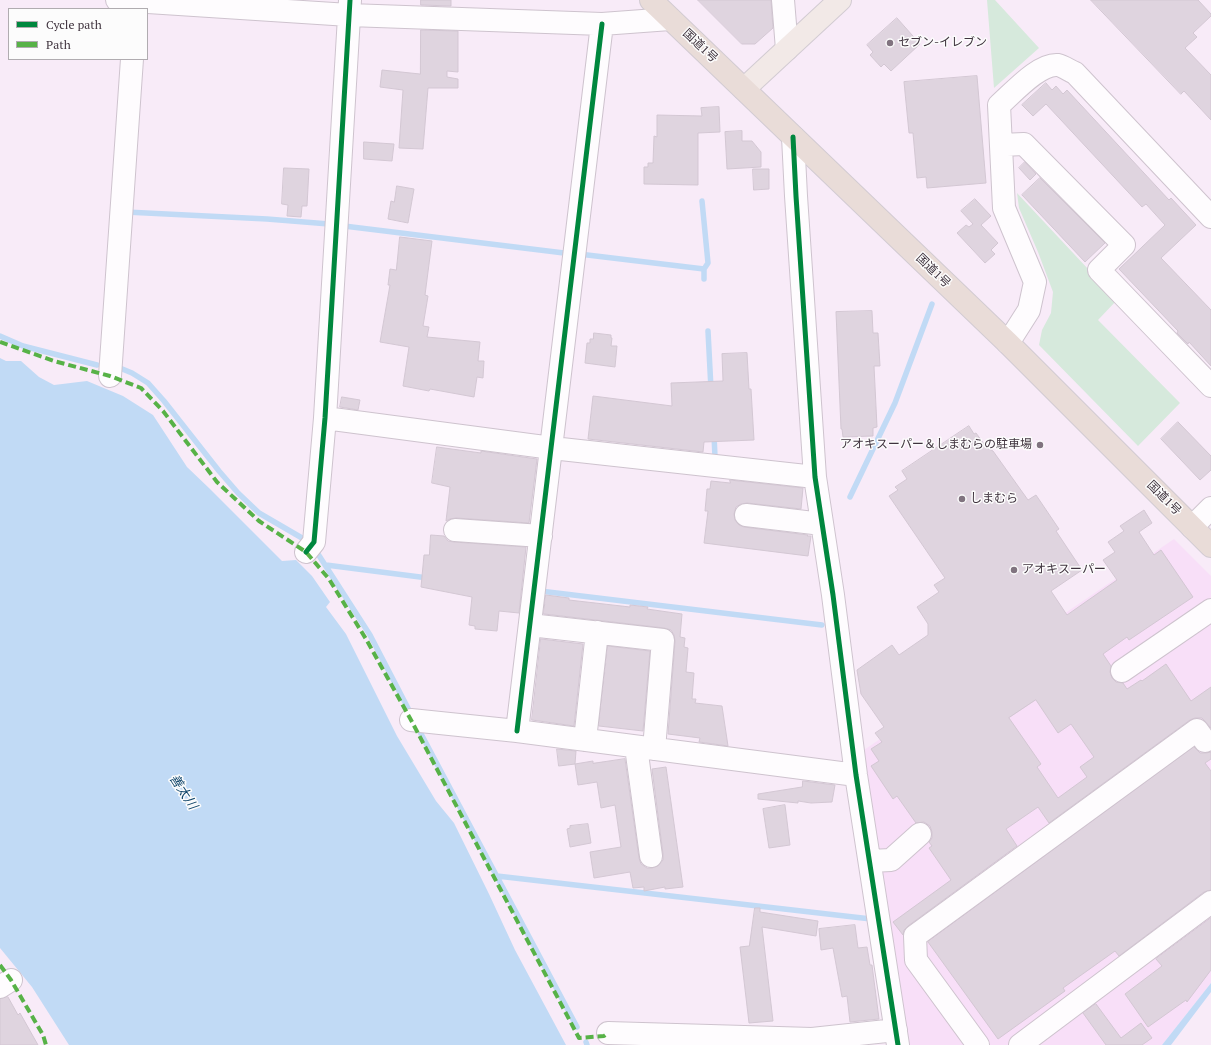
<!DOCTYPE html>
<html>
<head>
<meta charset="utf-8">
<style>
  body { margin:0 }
  #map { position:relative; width:1211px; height:1045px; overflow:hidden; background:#f8ebf8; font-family:"PT Serif",serif }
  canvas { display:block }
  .legend { position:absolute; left:8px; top:8px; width:140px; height:52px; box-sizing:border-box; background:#fcfcfc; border:1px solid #b0acb0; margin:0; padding:5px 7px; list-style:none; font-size:12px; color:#3f333e }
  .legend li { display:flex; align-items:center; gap:8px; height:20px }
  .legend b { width:20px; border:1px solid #b0acb0 }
</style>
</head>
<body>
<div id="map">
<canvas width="1211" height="1045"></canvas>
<ul class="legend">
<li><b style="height:5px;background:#00873e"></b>Cycle path</li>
<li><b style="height:5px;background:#57b247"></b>Path</li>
</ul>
</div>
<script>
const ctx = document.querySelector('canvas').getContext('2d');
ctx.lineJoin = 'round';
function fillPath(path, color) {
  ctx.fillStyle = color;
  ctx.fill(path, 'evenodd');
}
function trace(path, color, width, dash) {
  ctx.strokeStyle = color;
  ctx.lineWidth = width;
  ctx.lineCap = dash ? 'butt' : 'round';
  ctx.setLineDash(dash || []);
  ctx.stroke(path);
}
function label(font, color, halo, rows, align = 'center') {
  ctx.font = font + ' "PT Serif","Noto Sans JP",serif';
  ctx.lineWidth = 3;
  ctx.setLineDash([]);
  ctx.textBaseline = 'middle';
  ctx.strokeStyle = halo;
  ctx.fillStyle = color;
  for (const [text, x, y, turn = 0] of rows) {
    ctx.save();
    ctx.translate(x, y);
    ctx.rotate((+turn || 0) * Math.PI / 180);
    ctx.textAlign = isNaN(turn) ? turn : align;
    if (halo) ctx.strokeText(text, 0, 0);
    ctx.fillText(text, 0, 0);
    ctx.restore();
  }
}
fillPath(new Path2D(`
  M1174,539L1211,576V983L1162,1045H904L861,752Z`), '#f8dff8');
fillPath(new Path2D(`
  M987,0H995L1039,48L994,88Z
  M1017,193L1117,300L1098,320L1180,403L1138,446L1039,345L1042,330L1051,313L1053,292L1038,252L1019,208Z`), '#d6e9dc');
fillPath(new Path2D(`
  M0,358L6,361H21L39,377L54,385L87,381L123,396L153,415L187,467L209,488L282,561L296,560L312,576L330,602L326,607L346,634L397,736L436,801L454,823L489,894L515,950L566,1045H69L32,987L0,948Z
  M1211,983V992L1171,1045H1162Z`), '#c1daf5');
trace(new Path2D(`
  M702,201L708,263L704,269
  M126,212L267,219L329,224
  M344,226L564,253
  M579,254L704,269V279
  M708,331L711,389
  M0,336L23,346L97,365
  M115,366L132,373L148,383L164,401L219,471L238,493L259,513L302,538
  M714,435L715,457
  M850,497L895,403L932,304
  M318,554L370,635L411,714
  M326,565L428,578
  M540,591L822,625
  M419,730L577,1027
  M497,876L871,919
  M586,1042L587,1045`), '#c1daf5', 5.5);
const building = new Path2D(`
  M421,0H451V6L421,5Z
  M698,0H771L773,28L755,44H742Z
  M1091,0H1198L1211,14V16L1193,33L1197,37L1185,48L1211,75V120L1184,91L1181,94Z
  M897,18L920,44L891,71L884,64L881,67L870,55L873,52L867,45Z
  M421,30L458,31V72L447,71V77L458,79V88H428L423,149L399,148L403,90L380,87L382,70L420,74Z
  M977,76L986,183L927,188L926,177L917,178L913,133H909L904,82Z
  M1046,83L1052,90L1056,86L1063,94L1067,90L1169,200L1171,198L1196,225L1161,258L1211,310V366L1189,342L1188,344L1177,333L1178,331L1119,269L1165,225L1146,204L1142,207L1046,104L1033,116L1022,105Z
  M719,107L720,132L698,133V185L644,184V167H648V163H653L654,136L657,137V115L702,116L701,108Z
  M742,131V141H752L761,152V167L727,169L725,132Z
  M364,142L394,144L392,161L364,159Z
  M1025,162L1036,174L1030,180L1019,168Z
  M284,168L309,169L307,206H302L301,217L287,216L288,205L282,204Z
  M753,169H769V189L754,190Z
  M1040,178L1105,243L1085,262L1022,195Z
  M397,186L414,189L408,223L388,219L391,201L394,202Z
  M975,199L991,216L981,225L998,243L991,250L995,254L985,263L957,233L966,225L969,227L973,224L961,211Z
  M400,237L432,241L425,295L428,296L423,326L429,327L427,337L480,342L478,361H484L483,378L477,377L474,397L430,389L429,391L403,386L409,347L380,342L390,285H388L390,269L396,270Z
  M872,311L873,333H878L880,366H874L877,427L873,428V436L843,437L842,429H841L836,312Z
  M594,333L611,335V338H612L611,346H617L615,367L585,363L587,343H590V339H593Z
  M747,353L749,389H751L754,440L704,442L703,452L588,439L593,396L672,406L671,383L723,381L722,354Z
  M342,397L360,400L358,410L340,407Z
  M1178,422L1211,456V470L1200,480L1161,439Z
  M969,426L974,434L976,433L987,448L993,451L1028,500L1036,495L1059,529L1056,531L1082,570L1051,591L1067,615L1117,580L1103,560L1115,552L1108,542L1124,531L1120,526L1144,510L1152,523L1139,532L1154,555L1161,550L1193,597L1129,640L1127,637L1103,654L1111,666L1110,672L1112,678L1116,682L1123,683L1127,689L1141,680L1142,681L1166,664L1191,701L1211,687V728L1202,718H1195L1190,720L1049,823L1038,807L1006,829L1017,846L908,926L904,930L903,935L893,922L951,880L929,848L932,846L929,842L932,838V832L930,826L924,822L916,823L897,796L893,799L871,766L879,761L871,749L882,742L875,733L884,727L861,694L857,670L892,645L899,655L928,635V624L917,607L939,592L934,585L945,578L889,496L898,490L895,487L907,479L902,471ZM1036,700L1058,733L1071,724L1094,757L1080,767L1087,777L1058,798L1037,767L1041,764L1009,718Z
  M437,447L481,453V451L537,459L529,523L456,518L450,519L446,521L450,487L432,483Z
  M730,480L803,488L801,509L747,503L741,504L736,507L734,514L735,520L739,525L744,527L808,535L807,536H811L808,556L704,543L708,511H705L707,489H710L711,481L730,483Z
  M431,535L444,536L448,541L454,542L526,547L519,613L499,611L497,631L475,629V626L469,625L472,597L421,587L424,555H429Z
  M546,595L569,598V600L630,607V605L648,607L647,609L682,614L680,637L685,638L684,647L688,648L686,672L694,673L692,699H696L695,703L722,706L728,746L699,742L700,738L668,734L675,641L674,635L671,630L664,628L544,614Z
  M541,639L583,644L574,726L532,720Z
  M608,646L650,651L643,731L599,726Z
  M1194,747L1200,753H1206L1211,752V759L1205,763L1211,771V890L1204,892L1119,956L1115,951L1063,988L1065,991L998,1039L928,942Z
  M557,749L576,751L575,764L559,766Z
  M625,759L639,858L641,864L647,868H652L658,866L663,860V854L652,769L666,767L683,887L665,889V887L644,891V887L633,888L630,872L594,878L590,852L621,847L615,805L601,808L597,782L578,785L575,764L593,761V763Z
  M803,781L835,785L832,802L811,803L798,801V803L758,799V794L802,787Z
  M785,805L790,845L769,848L763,809Z
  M588,824L591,843L570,847L567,829L570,828V826Z
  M755,908H760V912L818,921L816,936L762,927L773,1021L749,1023L740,947L749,946Z
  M1211,918V970L1187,1002L1186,1000L1148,1027L1125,994L1162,966L1156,959Z
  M855,925L858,948L867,947L870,965H872L879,1019L850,1022L847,996L842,997L833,948L821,950L819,929Z
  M8,997L18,1015L20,1013L38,1045H0V999Z
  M1096,1004L1121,1038L1141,1023L1152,1038L1142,1045H1106L1083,1013Z`);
fillPath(building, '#dfd4df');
trace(building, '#d3c7d3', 1);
const minor = new Path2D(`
  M117,0L349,15L602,24L670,19
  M783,0L787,49
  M793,137L796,196L815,477L833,595L856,775L898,1045
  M1001,145L1024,144L1124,245L1099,270L1211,386
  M1008,343L1029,310L1035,282L1004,208L999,105C1013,93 1039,63 1058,65C1063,66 1070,71 1075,73L1211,217
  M110,376L132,59
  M325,418L552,448L815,477
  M746,515L822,524
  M1192,527L1211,508
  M455,530L541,536
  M306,552L314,542L325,418L350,0
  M530,625L663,640L654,749
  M1122,671L1211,610
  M411,720L517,731L856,775
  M517,731L602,24
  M585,740L597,632
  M636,747L651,856
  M870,861L891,860L920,834
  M0,987L11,980
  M608,1033L812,1039L896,1030
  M978,1045L916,960L915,936L1197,730L1205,741
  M1020,1045L1211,902`);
const major = new Path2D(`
  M744,89L840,0`);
const highway = new Path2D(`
  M651,0L1008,343L1211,546`);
trace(minor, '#cec3ce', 24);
trace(major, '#d2cbd2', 24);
trace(highway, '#d2cbd2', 24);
trace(minor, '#fefcfe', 22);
trace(major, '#f2e9e7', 22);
trace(highway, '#e9dcd8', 22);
trace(new Path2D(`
  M0,342L54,361L110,376L141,388L163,411L217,482L259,521L306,552L329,579L366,639L411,720L579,1038L604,1036L608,1033
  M0,965L11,980L43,1035L46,1045`), '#57b247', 4, [8, 4]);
trace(new Path2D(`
  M793,137L796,196L815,477L833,595L856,775L898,1045
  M306,552L314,542L325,418L350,0
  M517,731L602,24`), '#00873e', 5);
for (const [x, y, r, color] of [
  [890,43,4,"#80737f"],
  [1040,445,4,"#80737f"],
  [962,499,4,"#80737f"],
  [1014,570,4,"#80737f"]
]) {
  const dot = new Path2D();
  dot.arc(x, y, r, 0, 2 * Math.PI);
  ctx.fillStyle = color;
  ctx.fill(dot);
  trace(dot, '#fcfcfc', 1.5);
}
label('12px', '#3f333e', '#fcfcfc', [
  ["セブン-イレブン",898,43],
  ["アオキスーパー＆しまむらの駐車場",1032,445,"right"],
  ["しまむら",970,499],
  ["アオキスーパー",1022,570]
], 'left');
label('12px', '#3f333e', '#fcfcfc', [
  ["国道1号",700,46,43],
  ["国道1号",933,271,44],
  ["国道1号",1164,498,45]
]);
label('italic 13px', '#10466b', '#fcfcfc', [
  ["善太川",183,792,57]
]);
</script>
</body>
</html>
